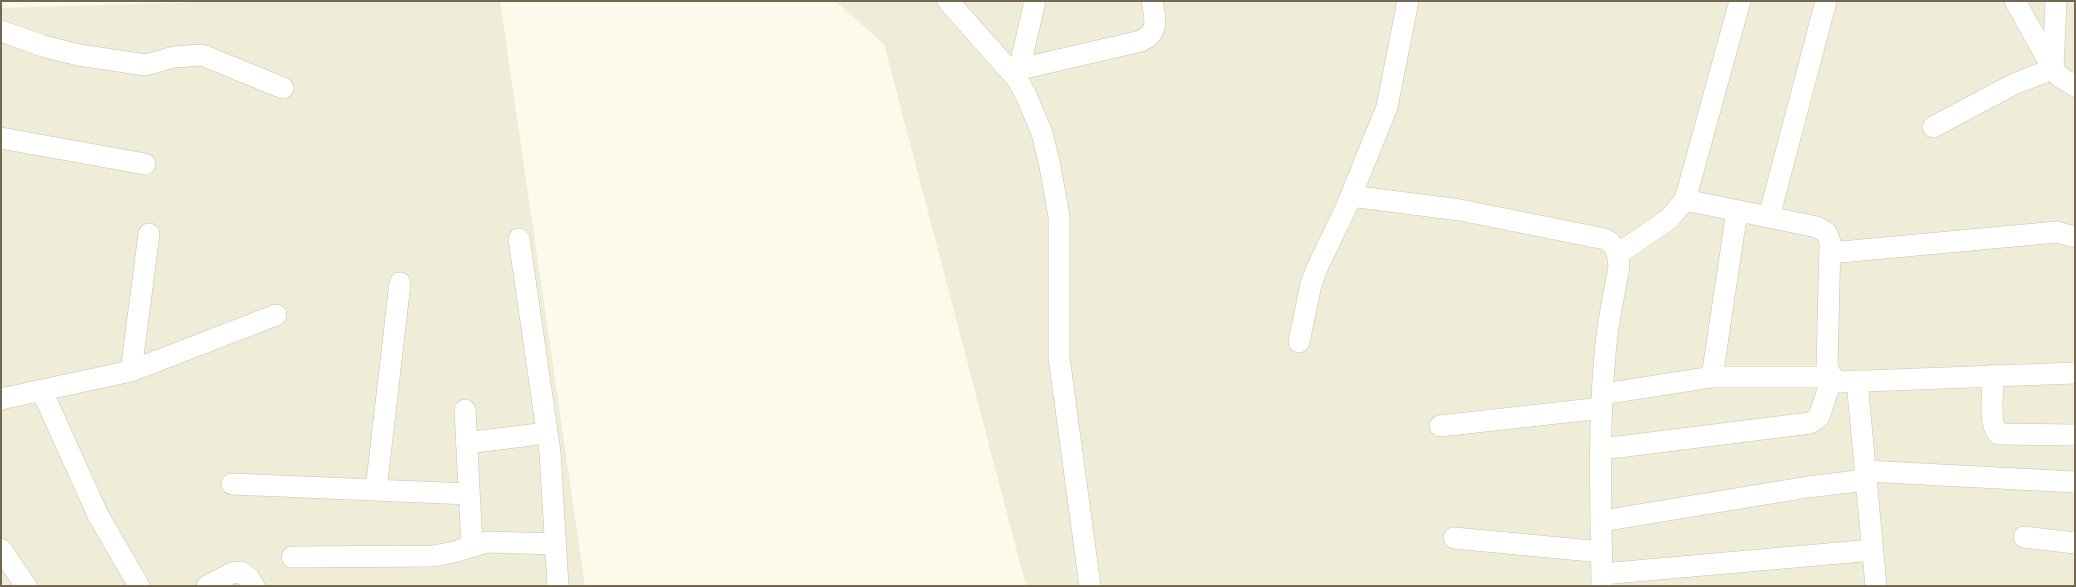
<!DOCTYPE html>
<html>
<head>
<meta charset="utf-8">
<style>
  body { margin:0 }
  #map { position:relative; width:2076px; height:587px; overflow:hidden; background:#fbfaeb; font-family:Cabin,sans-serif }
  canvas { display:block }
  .frame { position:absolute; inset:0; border:2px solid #756850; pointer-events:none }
</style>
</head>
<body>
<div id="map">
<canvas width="2076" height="587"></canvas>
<div class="frame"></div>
</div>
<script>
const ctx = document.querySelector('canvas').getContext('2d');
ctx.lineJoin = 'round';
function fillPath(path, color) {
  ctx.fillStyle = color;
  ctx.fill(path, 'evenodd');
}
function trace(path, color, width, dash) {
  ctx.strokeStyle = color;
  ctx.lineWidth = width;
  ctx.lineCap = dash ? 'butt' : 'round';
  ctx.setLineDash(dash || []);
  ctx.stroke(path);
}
fillPath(new Path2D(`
  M233,1H500L585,586H1V8Z
  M835,1H2075V586H1026L884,44Z`), '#efecd7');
const minor = new Path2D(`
  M948,1L1017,79L1026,95L1042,133L1050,166L1059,216V357L1090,586
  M2015,1L2053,69L2060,77L2075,86
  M1,31L43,46L79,55L146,65L174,57L202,55L283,88
  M1020,69L1141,41C1160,32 1155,18 1152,1
  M1017,79L1035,1
  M1933,127L2014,84L2053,69L2056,1
  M1,138L145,164
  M1351,196L1460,210L1605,239C1617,246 1618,254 1619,267C1614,295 1607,325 1605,354C1598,431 1601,509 1602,586
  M1685,200L1817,227L1827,233L1830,242L1827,367L1832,377L1840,382L2075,373
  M1769,217L1826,1
  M519,239L550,452L558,586
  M1830,253L2057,232L2075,237
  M1618,254L1669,219L1685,200L1740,1
  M1299,342L1311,284L1317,268L1346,208L1387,107L1408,1
  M131,371L149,234
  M1994,375C1993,390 1988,423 1998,434L2075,435
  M1712,377L1737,211
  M1857,381L1876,586
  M42,391L98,515L139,586
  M1,399L131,371L276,315
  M465,410L472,546
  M1440,426L1602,408
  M466,443L547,433
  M1602,449L1810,423L1819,417L1832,377H1712L1603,394
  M1865,471L2075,482
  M232,484L469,494
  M376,490L400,283
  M1602,521L1808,487L1866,480
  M2024,537L2075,543
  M1454,538L1602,552
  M1,549L26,586
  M292,557L434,556L454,552L487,542L555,544
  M1602,574L1873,550
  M207,586L232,573L241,572L249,578L254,586`);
trace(minor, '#cbc3ae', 22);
trace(minor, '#fff', 21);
</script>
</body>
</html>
